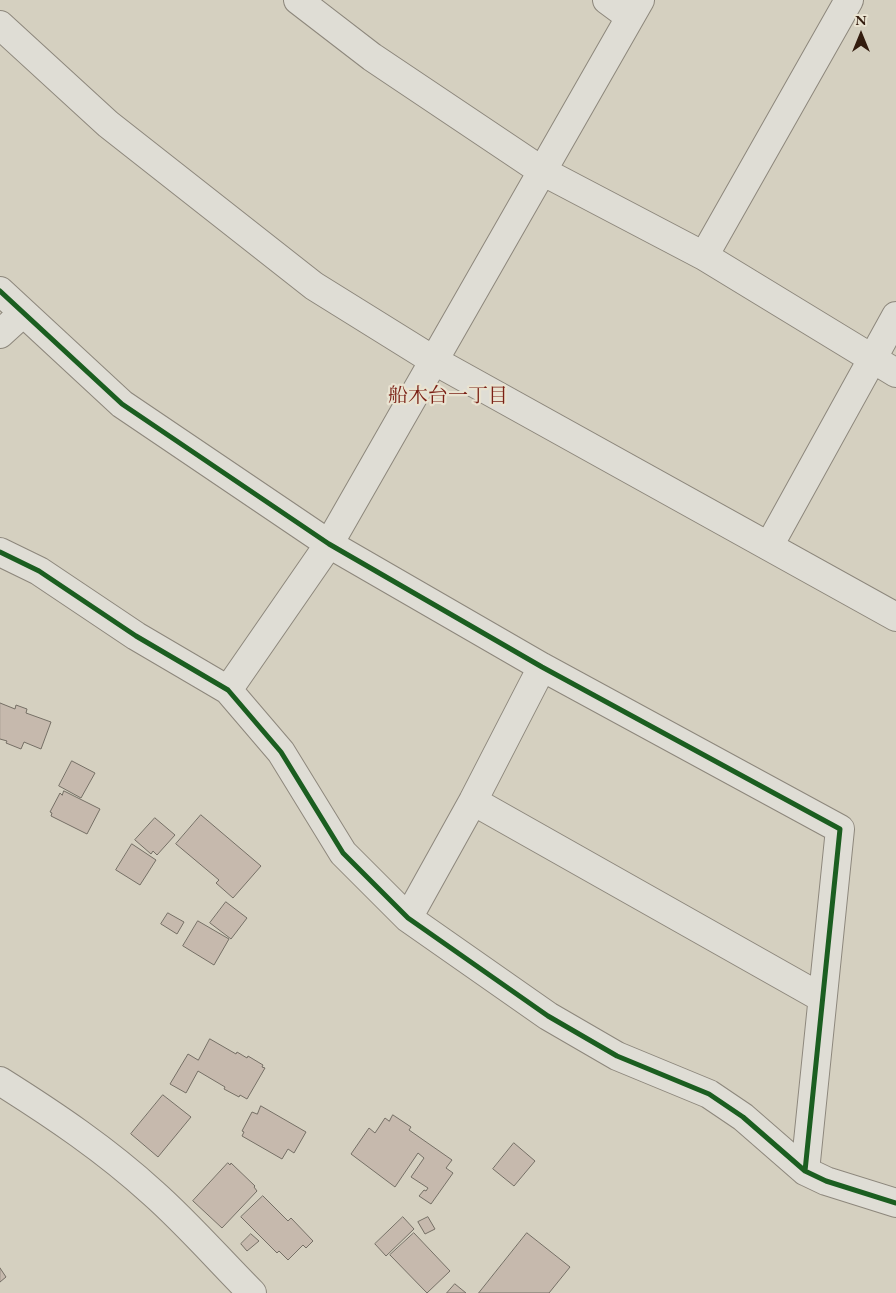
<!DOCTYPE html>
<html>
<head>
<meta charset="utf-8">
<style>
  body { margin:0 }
  #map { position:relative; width:896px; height:1293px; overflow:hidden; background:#d5d0c0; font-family:"EB Garamond",serif }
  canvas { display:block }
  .north { position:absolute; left:836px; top:10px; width:50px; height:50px; -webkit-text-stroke:4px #e9e3d1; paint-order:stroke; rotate:0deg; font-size:14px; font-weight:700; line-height:20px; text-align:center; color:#331c0f }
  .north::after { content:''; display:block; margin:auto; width:18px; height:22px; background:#331c0f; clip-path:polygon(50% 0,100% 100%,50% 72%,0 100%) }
</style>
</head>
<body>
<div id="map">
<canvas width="896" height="1293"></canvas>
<div class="north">N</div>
</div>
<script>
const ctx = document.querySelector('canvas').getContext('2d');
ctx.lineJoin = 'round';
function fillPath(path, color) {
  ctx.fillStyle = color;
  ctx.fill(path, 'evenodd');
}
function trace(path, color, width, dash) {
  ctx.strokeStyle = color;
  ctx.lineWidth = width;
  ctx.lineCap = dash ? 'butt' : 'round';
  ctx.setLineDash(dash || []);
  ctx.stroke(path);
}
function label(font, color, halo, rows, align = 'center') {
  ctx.font = font + ' "EB Garamond","Noto Serif JP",serif';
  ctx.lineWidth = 4.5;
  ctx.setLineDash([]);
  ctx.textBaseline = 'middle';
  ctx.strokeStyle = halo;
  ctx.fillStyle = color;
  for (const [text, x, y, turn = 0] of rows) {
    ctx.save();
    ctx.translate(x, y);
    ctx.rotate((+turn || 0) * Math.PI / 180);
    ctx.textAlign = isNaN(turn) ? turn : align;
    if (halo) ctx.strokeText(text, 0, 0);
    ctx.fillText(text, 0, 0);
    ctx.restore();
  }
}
const building = new Path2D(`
  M0,703L15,709L16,705L27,709L26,713L51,722L41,749L24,742L21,749L6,743L7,741L0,739Z
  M72,761L95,773L81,798L59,786Z
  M64,791L100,809L87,834L51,816L52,813L50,812L60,793L62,795Z
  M201,815L261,866L233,898L216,883L219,880L176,844Z
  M155,818L175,835L157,855L153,851L151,854L135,840Z
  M132,844L156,860L140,885L116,870Z
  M226,902L247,918L231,939L210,923Z
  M168,913L184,922L177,934L161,924Z
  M198,921L229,939L214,965L183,946Z
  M210,1039L236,1054L237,1052L247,1058L248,1056L263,1065L262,1067L265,1068L247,1099L240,1095L239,1097L224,1089L225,1087L198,1071L186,1093L170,1084L188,1054L198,1060Z
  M163,1095L191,1117L158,1157L131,1134Z
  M261,1106L306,1132L294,1153L288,1149L282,1159L242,1136L244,1132L242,1131L252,1112L257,1114Z
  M393,1115L411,1127L409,1130L452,1160L446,1168L453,1173L431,1204L419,1196L424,1190L426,1191L428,1188L411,1177L424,1158L418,1153L395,1187L351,1154L369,1128L375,1133L385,1118L389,1121Z
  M514,1143L535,1161L514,1186L493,1169Z
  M228,1163L230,1165L231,1163L255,1186L254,1187L257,1191L222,1228L193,1201Z
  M263,1196L288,1221L291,1218L313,1241L306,1248L303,1245L288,1260L279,1251L277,1253L241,1217Z
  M403,1217L414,1229L386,1256L375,1244Z
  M428,1217L435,1229L425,1234L418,1222Z
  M414,1233L450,1271L427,1293L390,1255Z
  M527,1233L570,1267L549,1293H479Z
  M251,1234L259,1241L247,1251L241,1244Z
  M0,1268L6,1277L0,1282Z
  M455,1284L466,1293H447Z`);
fillPath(building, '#c6b9ad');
trace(building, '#756f65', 1);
const minor = new Path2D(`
  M298,0L372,57L542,171L704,256L896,373
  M607,0L630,17
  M0,25L108,124L314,286L433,360L896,617
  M704,256L849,0
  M0,291L122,404L329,544L542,667L840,829L805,1171
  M0,334L23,313
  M769,546L896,316
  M0,552L39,571L136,636L228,690L281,752L343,853L408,918L548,1016L617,1056L709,1094L743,1117L805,1171L826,1181L896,1203
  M228,690L329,544L640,0
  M473,801L822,998
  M408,918L473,801L542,667
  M0,1081C54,1115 106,1150 153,1193C188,1224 219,1260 252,1293`);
trace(minor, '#8d877c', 30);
trace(minor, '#dfddd5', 28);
trace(new Path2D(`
  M0,291L122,404L329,544L542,667L840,829L805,1171
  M0,552L39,571L136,636L228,690L281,752L343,853L408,918L548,1016L617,1056L709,1094L743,1117L805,1171L826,1181L896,1203`), '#1b5e20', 5);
label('20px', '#7a1f14', '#e9e3d1', [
  ["船木台一丁目",448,397]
]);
</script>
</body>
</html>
